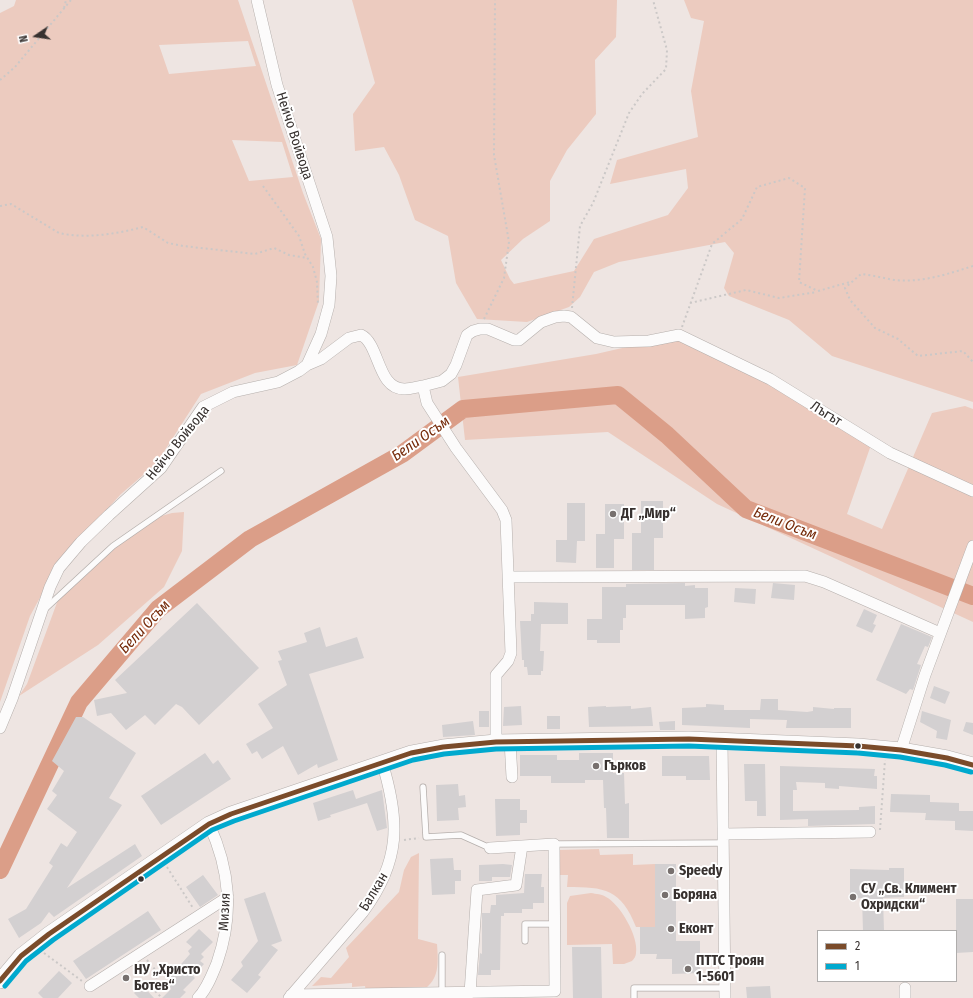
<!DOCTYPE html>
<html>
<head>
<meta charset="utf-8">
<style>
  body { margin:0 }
  #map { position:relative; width:973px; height:998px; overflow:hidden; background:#eee5e2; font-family:"Fira Sans Condensed",sans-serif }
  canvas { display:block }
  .legend { position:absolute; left:817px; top:930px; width:140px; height:52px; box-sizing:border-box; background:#fff; border:1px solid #afadac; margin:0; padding:5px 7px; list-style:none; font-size:12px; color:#37312f }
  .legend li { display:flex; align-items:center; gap:8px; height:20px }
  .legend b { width:20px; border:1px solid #afadac }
  .north { position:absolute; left:16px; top:16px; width:40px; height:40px; -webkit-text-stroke:3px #fff; paint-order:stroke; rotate:257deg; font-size:11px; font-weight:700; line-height:16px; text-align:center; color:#37312f }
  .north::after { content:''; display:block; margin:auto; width:14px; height:18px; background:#37312f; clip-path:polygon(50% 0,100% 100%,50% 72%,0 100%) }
</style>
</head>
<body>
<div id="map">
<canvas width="973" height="998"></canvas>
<ul class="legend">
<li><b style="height:5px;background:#7a4b2a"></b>2</li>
<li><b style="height:5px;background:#00a9ce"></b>1</li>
</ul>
<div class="north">N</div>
</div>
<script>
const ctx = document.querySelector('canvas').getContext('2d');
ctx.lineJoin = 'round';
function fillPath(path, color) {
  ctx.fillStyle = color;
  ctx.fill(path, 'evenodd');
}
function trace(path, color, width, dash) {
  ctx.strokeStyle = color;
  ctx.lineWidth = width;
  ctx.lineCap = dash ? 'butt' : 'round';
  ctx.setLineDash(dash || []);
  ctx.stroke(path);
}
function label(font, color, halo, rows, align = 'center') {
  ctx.font = font + ' "Fira Sans Condensed",sans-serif';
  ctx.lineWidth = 4;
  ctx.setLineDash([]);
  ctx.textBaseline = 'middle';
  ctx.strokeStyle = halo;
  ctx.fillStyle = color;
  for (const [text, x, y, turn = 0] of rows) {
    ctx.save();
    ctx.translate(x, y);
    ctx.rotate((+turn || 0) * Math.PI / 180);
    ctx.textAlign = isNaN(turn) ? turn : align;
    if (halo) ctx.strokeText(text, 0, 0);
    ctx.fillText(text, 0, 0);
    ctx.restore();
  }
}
fillPath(new Path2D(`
  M16,0H238L303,193L321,239L319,301L297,365L255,373L201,394L156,464L121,494L61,559L30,616L0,702V13L14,6ZM248,41L256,66L169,74L159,45ZM232,140L282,142L293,177L249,181Z
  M352,0H617L616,37L595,60L596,114L567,150L550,181V221L523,239L501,260L510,279L514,284L574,271L594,239L668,215L688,188L686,169L610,184L617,160L698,137L691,91L704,21L691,18L684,0H973V402L832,356L789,320L729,296L724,288L734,253L725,242L619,262L594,272L580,297L569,307L527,322L477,319L456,283L448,236L415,220L399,175L384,147L355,151L353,114L375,83Z
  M679,335L770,379L872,442L847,514L882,529L932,413L965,406L973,409V622L717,504L608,432L465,440L458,377L596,354Z
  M184,512L182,551L164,587L98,645L19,696L27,684L62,589L147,520L172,513Z
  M599,849L600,855L633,854V865L655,864V927H636C621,889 605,887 567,887L568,875H559V850Z
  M419,853L418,939L437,944C438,960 440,977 426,988L366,992L365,986L352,987V983L312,986L321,977L331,978L349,957L346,948L399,892L404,870L411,857Z
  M591,893C596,894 602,894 606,897C620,904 639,937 636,953C636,956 634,959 632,961L624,964H613L612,944L567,945V903L570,896Z`), '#eccbbf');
trace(new Path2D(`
  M0,870L79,702L158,609L250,539L402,454L463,409L618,395L667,435L746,509L973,596`), '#db9e88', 18);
fillPath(new Path2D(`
  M641,501H663V538H654V570H632V533H641Z
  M567,503H585V541H577L576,563L556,562V540H567Z
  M605,504H624V539H614V568H596V534H605Z
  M685,583V586L695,585V588H708V607L705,608V618L685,619V605H626V618H623V630H620V643H597V640H587V619H602V587H626V584Z
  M773,583L795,585L794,600L771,598Z
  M735,588L756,589L755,604L734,602Z
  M534,602L568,603V624H541L540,651H544L543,671H541V675H528L527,667H524V660H522L520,621H531V614H534Z
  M197,603L259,668L199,725L182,707L176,704L155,725L145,715L126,730L111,713L97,716L94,700L127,693L115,680Z
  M864,609L877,615L873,624L876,625L872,633L856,626Z
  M901,624L932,637L928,647L925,646L917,664L921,665L913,690L910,689L906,694L876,680Z
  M320,627L326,647L357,637L364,658L309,674L338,760L318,768L317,764L298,775L283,746L262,759L257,751L252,754L246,744L273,728L258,704L287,685L278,661L282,660L278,651L307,642L304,633Z
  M934,686L950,692L945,704L930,698Z
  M761,699H778V710L807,712L813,711V707L834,709V708H851V728H786L787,720L750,719V728L682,725V708L706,707V704L724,705V710H760Z
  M521,706L522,725L503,726L504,707Z
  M606,706V707L631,706V709L651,707L653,726L589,727L588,707Z
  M479,711H489V727H479Z
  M922,711L951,720L947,740L936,738L937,731L920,722Z
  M547,716H560V729H547Z
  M76,717H83L136,753L109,798L122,805L67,888L135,844L142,856L54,917L49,912L41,923L19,938L8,919L26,909L53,866L49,863L61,843L67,847L77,832L47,809L57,795L52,791L64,771L52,761Z
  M473,721L475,735L443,737L442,725Z
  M675,721V730H660L659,722Z
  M966,722L973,723V735L963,731Z
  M205,753L213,764L218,760L231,779L161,825L141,796Z
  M579,753H613V773H624L625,804L629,803V838H607L606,808H604L603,780H585V783H551V776H520V755H557V760H579Z
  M662,756H709L710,780H686V776H662Z
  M744,764H765L766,816H757V801H745Z
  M780,766L875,769L874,776H877V789L839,786V789L825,788V783L796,782L797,790H793V811L859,810V807L875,806V824L808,826V819L780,820Z
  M458,784L459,796L465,795L466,807L458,808L459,820L437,821L436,785Z
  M353,790L356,799L382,790L387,828L377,831L367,803L330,815L331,817L318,821L313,803Z
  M891,794L930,795V802L959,803V811H973V831L955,830V821L925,820L926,813L890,812Z
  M495,799H520V810H527V823H520V835L496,836Z
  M453,858L454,870H461V881H455V894L432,895L430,859Z
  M503,864L512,865L510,877H492V881H479V865Z
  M655,864H676V941H700V973L672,974V959H656L657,954H640V927H655Z
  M889,868H904V897L883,898L884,931H863L862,898L850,899V869L889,870Z
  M525,874H542L541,887H544V903H533V909H522V913H504V916H501L500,970H491V975H478L480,953L482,954V913H490L491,905H496V895L524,893Z
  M203,875L218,895L200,907L186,887Z
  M265,892L282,941L271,945L278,950L258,975L261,977L247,993L231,980L243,966L241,962L258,941L244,899Z
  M956,899H973V952L956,953Z
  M148,911L161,930L86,979L73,961Z
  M199,929L213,942L201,954L204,957L200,961L204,964L193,976L195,978L183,990L186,992L180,998H162L171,989L169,986L172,983L168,979L190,954L188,951L192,947L186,942Z
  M572,947H601L602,998H573Z
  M59,971L72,983L58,998H43L38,993Z
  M142,985L154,998H139L134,993Z
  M770,986L771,998H747L746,987Z`), '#d3d0d1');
const service = new Path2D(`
  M46,608L113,546L221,471
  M423,787L426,837L461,835L490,848
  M554,844L723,843
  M525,941V924H555
  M442,993V955
  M634,998V988H725`);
const minor = new Path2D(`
  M307,365L321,359L349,338L361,335C380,344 377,390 405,389C411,389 417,387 423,386
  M508,577L805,576L824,582L940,633
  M0,728L12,699L50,587L59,568L81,542L109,515L161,468L203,407L233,392L278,382L299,371L307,365L321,334L329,305L331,276L327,237L277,85L257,0
  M722,740L725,998
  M510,741L512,777
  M496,742V675L508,661L511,653L506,520L502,510L456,448L427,403L423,386L442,381L451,374L456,365L467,335L473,331L480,329H488L514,340H519L541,322L555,317L564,316L571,317L597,338L614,342L649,341L679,335L770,379L890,453L973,491
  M901,750L925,675L973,546
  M723,834L870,832
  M90,986L228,897
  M470,993L477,890L516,885L522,846
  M291,995L555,991L554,844L490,848
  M198,998C207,989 212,975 217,963C234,914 230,870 209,824
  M289,998L363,912C401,861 400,821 382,762
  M905,998V988`);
const secondary = new Path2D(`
  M0,981L21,956L49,934L209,824L231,814L411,753L443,747L496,742L689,739L858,746L901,750L947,758L973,765`);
trace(service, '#b5afac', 7);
trace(minor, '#b5afac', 12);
trace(secondary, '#b5afac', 16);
trace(new Path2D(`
  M64,8L66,0
  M0,80L15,67L71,0
  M263,186L299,236L305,254L313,267L317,282L318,305
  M0,206L11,204L59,233C87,239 116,234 143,227L168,243L183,246L255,254L274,248L289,255L307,258
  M973,266C948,274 921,283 894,280C883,278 872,275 861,274L845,288L850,300L875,328L898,339L918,356L963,351L973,362
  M690,303L746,290L779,298L817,292
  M572,308L580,226L593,203L629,113L642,94L666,69L667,50L653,0
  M484,319L504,278L509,242L494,155L495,0
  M682,327L712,244L742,219L757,187L789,178L805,188L799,282L818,291L850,282
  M880,830L885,760
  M404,840L419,838
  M167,867L193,908
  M44,953L82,981
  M147,960L157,972L155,991L162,998`), '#cbc8c7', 2, [2, 3]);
trace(service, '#fcfbfb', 5.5);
trace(minor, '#fcfbfb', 11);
trace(secondary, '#fcfbfb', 15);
trace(new Path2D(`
  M0,981L21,956L49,934L209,824L231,814L411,753L443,747L496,742L689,739L858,746L901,750L947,758L973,765`), '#7a4b2a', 5);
trace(new Path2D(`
  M5,986L26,961L53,940L212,830L234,821L413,760L444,754L496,749L689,746L858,753L900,757L945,765L971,772`), '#00a9ce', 5);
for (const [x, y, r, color] of [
  [613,514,4,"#77706e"],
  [858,746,3.5,"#37312f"],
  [596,766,4,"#77706e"],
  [671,871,4,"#77706e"],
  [141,879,3.5,"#37312f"],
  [665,895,4,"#77706e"],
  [853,897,4,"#77706e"],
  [671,929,4,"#77706e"],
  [688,969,4,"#77706e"],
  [126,978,4,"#77706e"]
]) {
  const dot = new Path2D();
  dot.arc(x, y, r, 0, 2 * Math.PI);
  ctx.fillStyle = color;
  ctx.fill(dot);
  trace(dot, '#fff', 1.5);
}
label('14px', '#37312f', '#fff', [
  ["Нейчо Войвода",294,136,72],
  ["Лъгът",826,414,32],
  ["Нейчо Войвода",178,443,-51],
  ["Балкан",374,892,-59],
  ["Мизия",225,912,-87]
]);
label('bold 14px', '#37312f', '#fff', [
  ["ДГ „Мир“",621,514],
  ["Гърков",604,766],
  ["Speedy",679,871],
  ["СУ „Св. Климент",861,889],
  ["Охридски“",861,905],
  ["Боряна",673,895],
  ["Еконт",679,929],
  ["ПТТС Троян",696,961],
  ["1-5601",696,977],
  ["НУ „Христо",134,970],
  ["Ботев“",134,986]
], 'left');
label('italic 15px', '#762b0a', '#fff', [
  ["Бели Осъм",421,439,-35],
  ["Бели Осъм",785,524,21],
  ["Бели Осъм",145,627,-47]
]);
</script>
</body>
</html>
